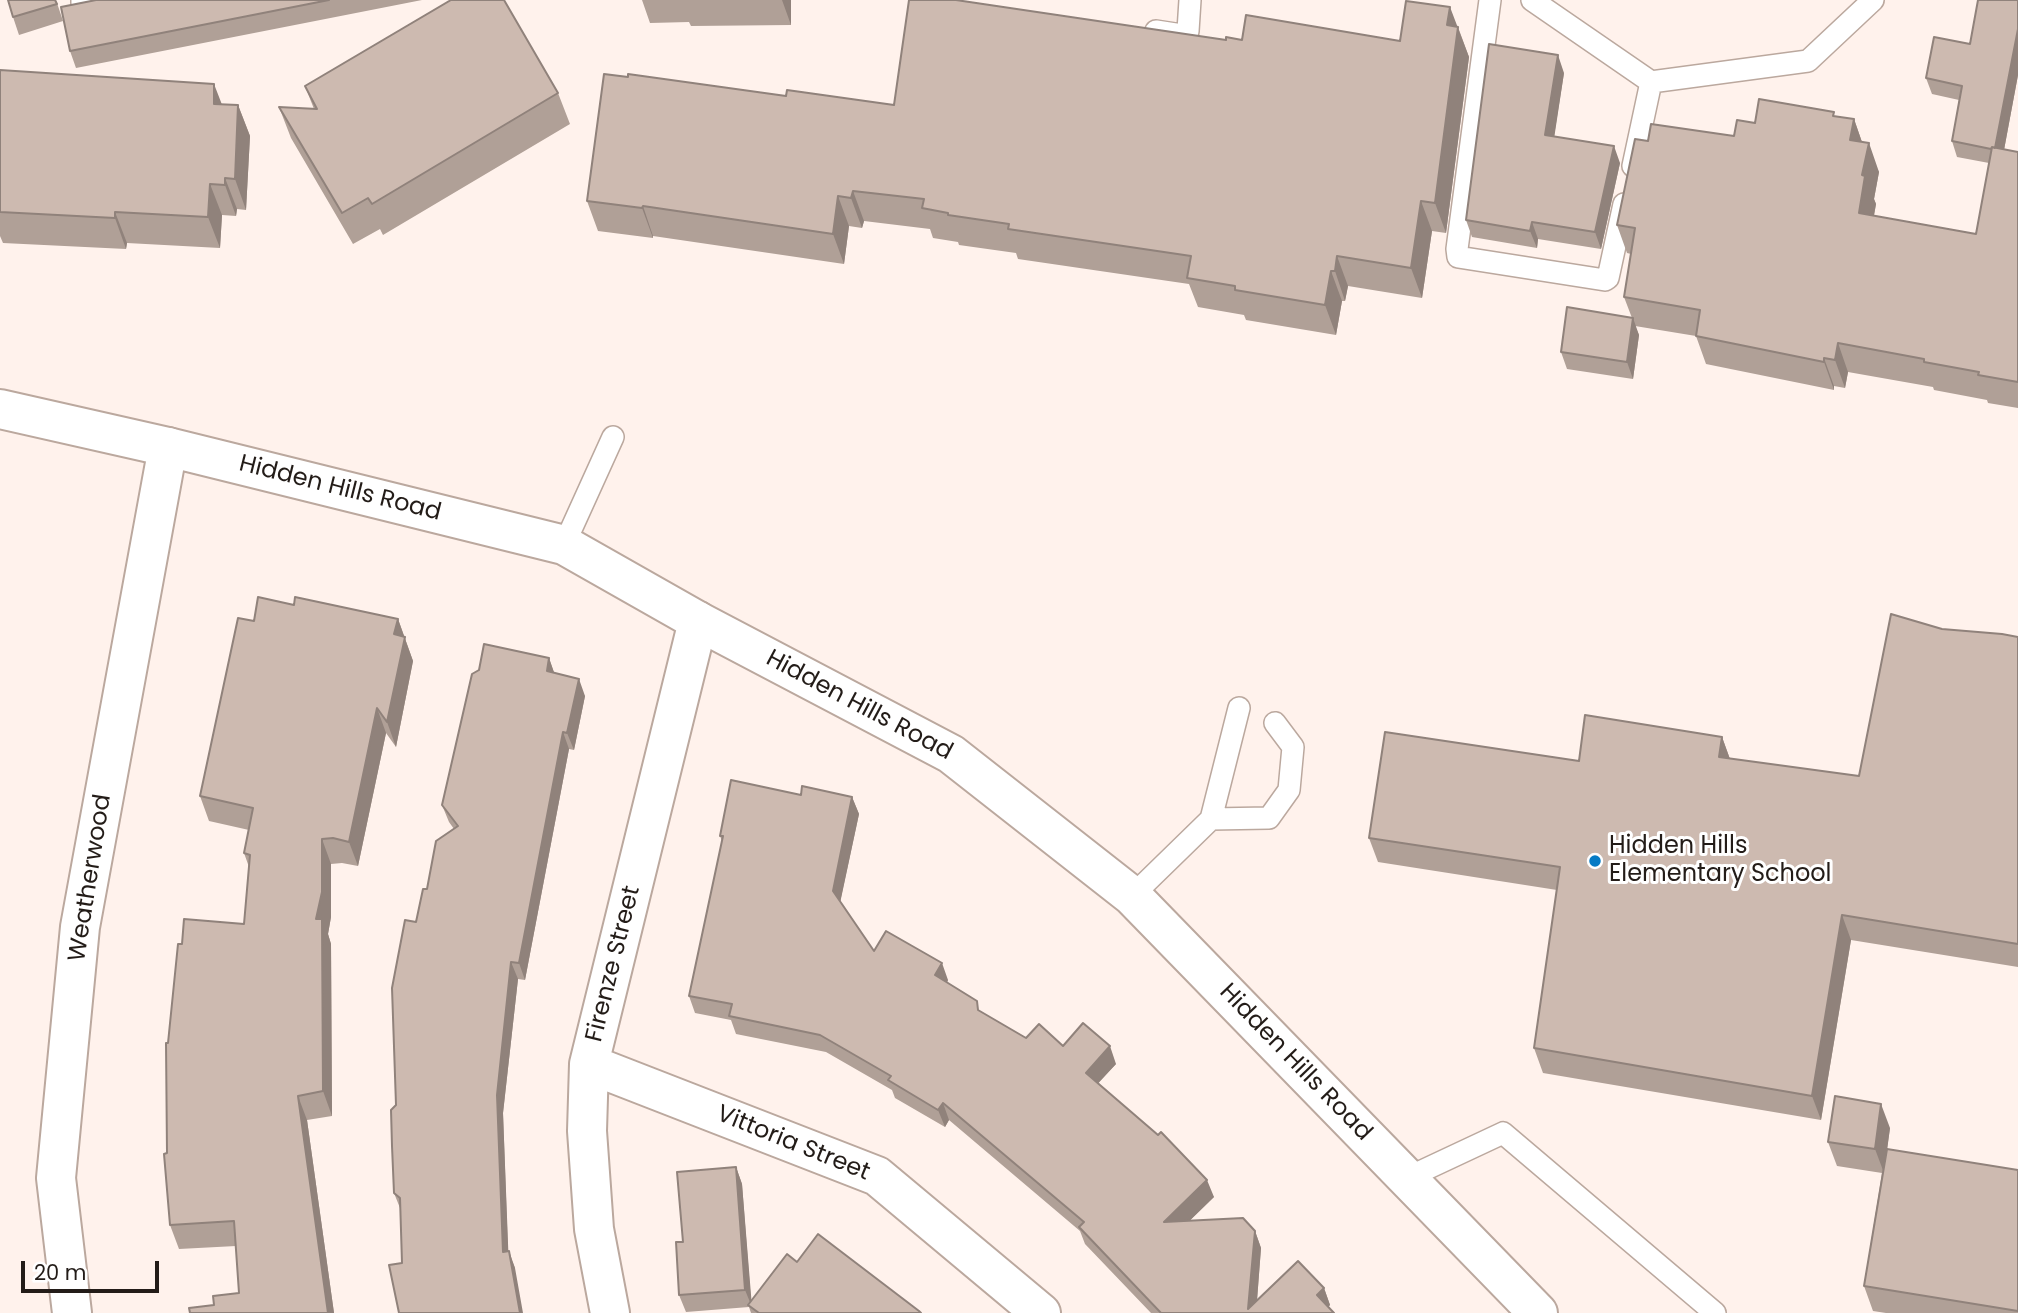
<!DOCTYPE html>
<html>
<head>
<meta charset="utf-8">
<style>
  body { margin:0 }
  #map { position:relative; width:2018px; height:1313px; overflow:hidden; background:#fff2ec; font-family:Poppins,sans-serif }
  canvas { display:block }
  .scale { position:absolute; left:21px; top:1261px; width:138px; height:32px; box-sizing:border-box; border:4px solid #231c18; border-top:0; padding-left:9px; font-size:21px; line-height:24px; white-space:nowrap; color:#231c18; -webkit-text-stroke:5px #fff; paint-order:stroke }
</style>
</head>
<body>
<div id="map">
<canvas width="2018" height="1313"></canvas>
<div class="scale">20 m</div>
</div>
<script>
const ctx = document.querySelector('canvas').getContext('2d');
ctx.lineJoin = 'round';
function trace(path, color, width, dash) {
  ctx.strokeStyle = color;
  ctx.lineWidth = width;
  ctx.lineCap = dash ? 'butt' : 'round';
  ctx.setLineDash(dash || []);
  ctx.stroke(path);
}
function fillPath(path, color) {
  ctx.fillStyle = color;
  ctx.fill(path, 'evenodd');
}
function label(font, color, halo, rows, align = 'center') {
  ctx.font = font + ' Poppins,sans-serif';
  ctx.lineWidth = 6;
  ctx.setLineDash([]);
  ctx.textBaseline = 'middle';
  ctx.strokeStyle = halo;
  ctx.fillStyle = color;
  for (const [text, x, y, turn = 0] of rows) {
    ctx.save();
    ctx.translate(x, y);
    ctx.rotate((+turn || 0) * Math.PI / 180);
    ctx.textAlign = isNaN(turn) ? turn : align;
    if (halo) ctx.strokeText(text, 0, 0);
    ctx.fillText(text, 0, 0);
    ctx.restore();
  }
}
const lane = new Path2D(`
  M82,0V3L95,0
  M1490,0L1457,249L1458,257L1605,280L1608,278L1624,204
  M1532,0L1651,82L1808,61L1873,0
  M1156,31L1182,35L1188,31L1190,0
  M1633,166L1651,82
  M564,545L613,437
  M1211,819L1269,818L1289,790L1293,747L1275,723
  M1132,896L1211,819L1239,708
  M1407,1178L1503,1133L1715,1313`);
const street = new Path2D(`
  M589,1064L877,1176L1041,1313
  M72,1313L56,1178L80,927L168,447
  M610,1313L594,1229L587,1131L589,1064L698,621`);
const secondary = new Path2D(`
  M0,409L168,447L564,545L698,621L951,754L1132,896L1538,1313`);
trace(lane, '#bba89e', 24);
trace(street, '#bba89e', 42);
trace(secondary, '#bba89e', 42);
trace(lane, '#fff', 21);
trace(street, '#fff', 38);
trace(secondary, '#fff', 38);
fillPath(new Path2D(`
  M56,0L63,21L19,35L13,17Z
  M96,0H422L76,68L70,51Z
  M642,0H791V25L691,26L689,22L650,23Z
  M1457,27H1458L1469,57L1446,233L1432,231L1422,298L1348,286L1345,301H1342L1336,335L1246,320L1244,315L1198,307L1189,284L1018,259L1016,253L959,245L958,242L933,238L930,229L864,221L862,228L849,226L844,264L653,236V238L598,231L587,201L786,96L894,105L1226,40L1400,41Z
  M0,70L221,104L238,105L250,136L246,210L237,209L236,216L222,215L220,248L127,243L126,249L3,243L0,236Z
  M1564,73L1554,136L1620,163L1601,249L1538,239L1537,248L1472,237L1466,220Z
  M2018,75L2004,150L2018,152V408L1988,403L1987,400L1934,390L1933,387L1848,372L1845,388L1834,386V390L1706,364L1696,336L1635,326L1639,335L1633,379L1567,369L1561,352L1632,318L1624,297L1631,254L1627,253L1617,225L1648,141L1734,136L1755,123L1835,116L1854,119L1862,142L1879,172L1874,199L1876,204L1874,216L1976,234L1989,163L1957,157L1952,141L1959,100L1932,94L1926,78Z
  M305,86L558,93L570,124L383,235L380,229L353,244L291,138L279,107L314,109Z
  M294,605L398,619L413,661L396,747L386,733L358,866L342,863L331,864V917L328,934L331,944L332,1116L307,1120L334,1313H190L214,1305L239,1293L236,1246L179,1249L170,1225L167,1153L168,1043L182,944L244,924L249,867L244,853L249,830L209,821L200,796L254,621Z
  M1942,629L2018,637V967L1851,940L1821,1120L1543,1073L1534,1048L1557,890L1378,862L1369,838L1579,761L1722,737L1730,759L1859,776Z
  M549,658L554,673L585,696L574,750L569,749L525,980L518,979L503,1113L508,1251L515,1268L402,1263L400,1208L394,1193L396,1105L416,922L427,889L454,829L449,822L442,805Z
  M801,795L852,797L859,814L840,902L874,951L948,980L947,983L981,1012L1026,1038L1063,1046L1116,1064L1098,1083L1214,1197L1189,1221L1255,1231L1261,1248L1257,1301L1324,1288L1330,1305L1328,1307L1334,1313H1151L1085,1244L1080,1231L949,1120L945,1127L895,1098L892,1090L826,1052L736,1034L731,1020L695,1013L689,996L722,841L720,836Z
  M1890,1128L1887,1149L2018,1170V1313H1886L1873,1311L1864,1286L1882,1173L1837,1166L1828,1142Z
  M736,1167L742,1184L751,1301L797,1262L921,1313H751L749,1307L686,1312L679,1295L683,1242Z`), '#b0a097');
fillPath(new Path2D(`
  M782,0H791V25Z
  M1450,7L1469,57L1446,233L1435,203L1447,25Z
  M2018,29V75L2001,166L1995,150Z
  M1558,55L1564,73L1552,152L1545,135Z
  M214,84L226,115L214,104Z
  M238,105L250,136L246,210L235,179Z
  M1854,119L1864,148L1850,140Z
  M1869,143L1879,172L1874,199L1876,204L1869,241L1859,213L1862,175Z
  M1614,146L1620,163L1601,249L1595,232Z
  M225,178L237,209L236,216L225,185Z
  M210,184L222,215L220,248L208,217Z
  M853,191L864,221L862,228L851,198Z
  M838,196L849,226L844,264L833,234Z
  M1421,201L1432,231L1422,298L1411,268Z
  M643,206L653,236V238L642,208Z
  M115,212L127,243L126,249L115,218Z
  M1532,222L1538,239L1537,248L1530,231Z
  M1337,256L1348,286L1345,301L1335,271Z
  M1331,271L1342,301L1336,335L1325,305Z
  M1633,318L1639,335L1633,379L1627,362Z
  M1838,343L1848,372L1845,388L1835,360Z
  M1824,358L1834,386V390L1824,362Z
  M398,619L413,661L396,747L387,722L394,634Z
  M549,658L555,675L547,671Z
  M579,679L585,696L574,750L567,733Z
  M377,708L386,733L358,866L349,842Z
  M563,732L569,749L525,980L519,963Z
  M1722,737L1731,762L1719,757Z
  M852,797L859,814L839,908L833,891Z
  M322,839L331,864V917L328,934L331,944L332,1116L323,1091L316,919Z
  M1842,915L1851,940L1821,1120L1812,1096Z
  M511,962L518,979L503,1113L509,1269L503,1252L497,1095Z
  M942,963L948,980L941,993L935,975Z
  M1110,1046L1116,1064L1092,1090L1086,1073Z
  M298,1096L307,1120L334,1313H328Z
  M943,1103L949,1120L945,1127L938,1110Z
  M1881,1104L1890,1128L1884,1173L1875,1149Z
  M736,1167L742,1184L752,1307L745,1290Z
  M1207,1180L1214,1197L1171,1239L1164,1222Z
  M1255,1231L1261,1248L1256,1313L1248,1309Z
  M509,1251L515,1268L523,1313H520Z
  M1324,1288L1330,1305L1323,1312L1317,1295Z`), '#90827b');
const building = new Path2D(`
  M8,0H55L57,4L13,17Z
  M96,0H329L70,51L61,7Z
  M451,0H504L558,93L372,204L368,198L342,213L279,107L317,109L305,86Z
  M909,0H956L1226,40V37L1242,40L1246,15L1400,41L1406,1L1450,7L1447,25L1458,27L1435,203L1421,201L1411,268L1337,256L1335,271H1331L1325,305L1235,290V286L1187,278L1191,256L1008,229L1009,224L948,215V213L922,208L924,199L853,191L851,198L838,196L833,234L643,206L642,208L587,201L604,74L628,77V74L786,96L787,90L894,105Z
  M1978,0H2018V29L1995,148L1992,147L1991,149L1952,141L1962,86L1926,78L1934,37L1970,44Z
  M1489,44L1558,55L1545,135L1614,146L1595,232L1532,222L1530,231L1466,220Z
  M0,70L214,84V104L238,105L235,179L225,178V185L210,184L208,217L115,212V218L0,212Z
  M1759,99L1834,112L1833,116L1854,119L1850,140L1869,143L1862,175L1865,176L1859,213L1976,234L1992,147L2018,152V382L1978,375L1979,372L1924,362V359L1838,343L1835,360L1824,358V362L1696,336L1700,310L1624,297L1635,228L1617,225L1635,139L1648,141L1651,124L1734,136L1737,120L1755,123Z
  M1567,307L1633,318L1627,362L1561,352Z
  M258,597L294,605L295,597L398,619L394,634L405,637L387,722L377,708L349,842L333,838L322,839V892L316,919H322L323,1091L298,1096L328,1313H190L189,1308L214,1305L213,1296L239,1293L234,1221L170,1225L164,1154L167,1153L166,1043H168L178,944H182L184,919L244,924L250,855L244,853L253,808L200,796L238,618L254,621Z
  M1891,614L1942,629L2002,634L2018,637V944L1842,915L1812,1096L1534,1048L1560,867L1369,838L1385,732L1579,761L1585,715L1722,737L1719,757L1859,776Z
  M484,644L549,658L547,671L579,679L567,733L563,732L519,963L511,962L497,1095L503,1252L509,1251L520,1313H399L389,1265L402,1263L400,1198L394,1193L392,1146L391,1110L396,1105L392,988L405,920L416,922L423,889H427L436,841L458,826L442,805L472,674L479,670Z
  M731,780L801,795L802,786L852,797L833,891L874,951L886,931L942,963L935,975L977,1001L978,1010L1026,1038L1039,1024L1063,1046L1083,1023L1110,1046L1086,1073L1158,1135L1161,1132L1207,1180L1164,1222L1243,1218L1255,1231L1248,1309L1298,1261L1324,1288L1317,1295L1334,1313H1161L1079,1227L1084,1222L943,1103L938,1110L888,1080L891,1076L820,1035L729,1016L732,1004L689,996L723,836H720Z
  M1835,1096L1881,1104L1875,1149L1828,1142Z
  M1887,1149L2018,1170V1311L1864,1286Z
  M736,1167L745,1290L679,1295L676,1242H683L677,1172Z
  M818,1234L919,1311L921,1313H759L748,1305L787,1254L797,1262Z`);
fillPath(building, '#cdbab0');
trace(building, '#90827b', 2);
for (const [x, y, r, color] of [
  [1595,861,7,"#067bc5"]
]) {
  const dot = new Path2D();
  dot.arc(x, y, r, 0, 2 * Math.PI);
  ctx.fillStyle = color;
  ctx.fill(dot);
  trace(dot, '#fff', 2.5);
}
label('24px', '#231c18', '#fff', [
  ["Hidden Hills Road",340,489,14],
  ["Hidden Hills Road",859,706,28],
  ["Weatherwood",91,878,-81],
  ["Firenze Street",614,964,-76],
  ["Hidden Hills Road",1295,1063,46],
  ["Vittoria Street",793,1144,22]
]);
label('24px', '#231c18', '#fff', [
  ["Hidden Hills",1609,847],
  ["Elementary School",1609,875]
], 'left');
</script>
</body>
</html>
